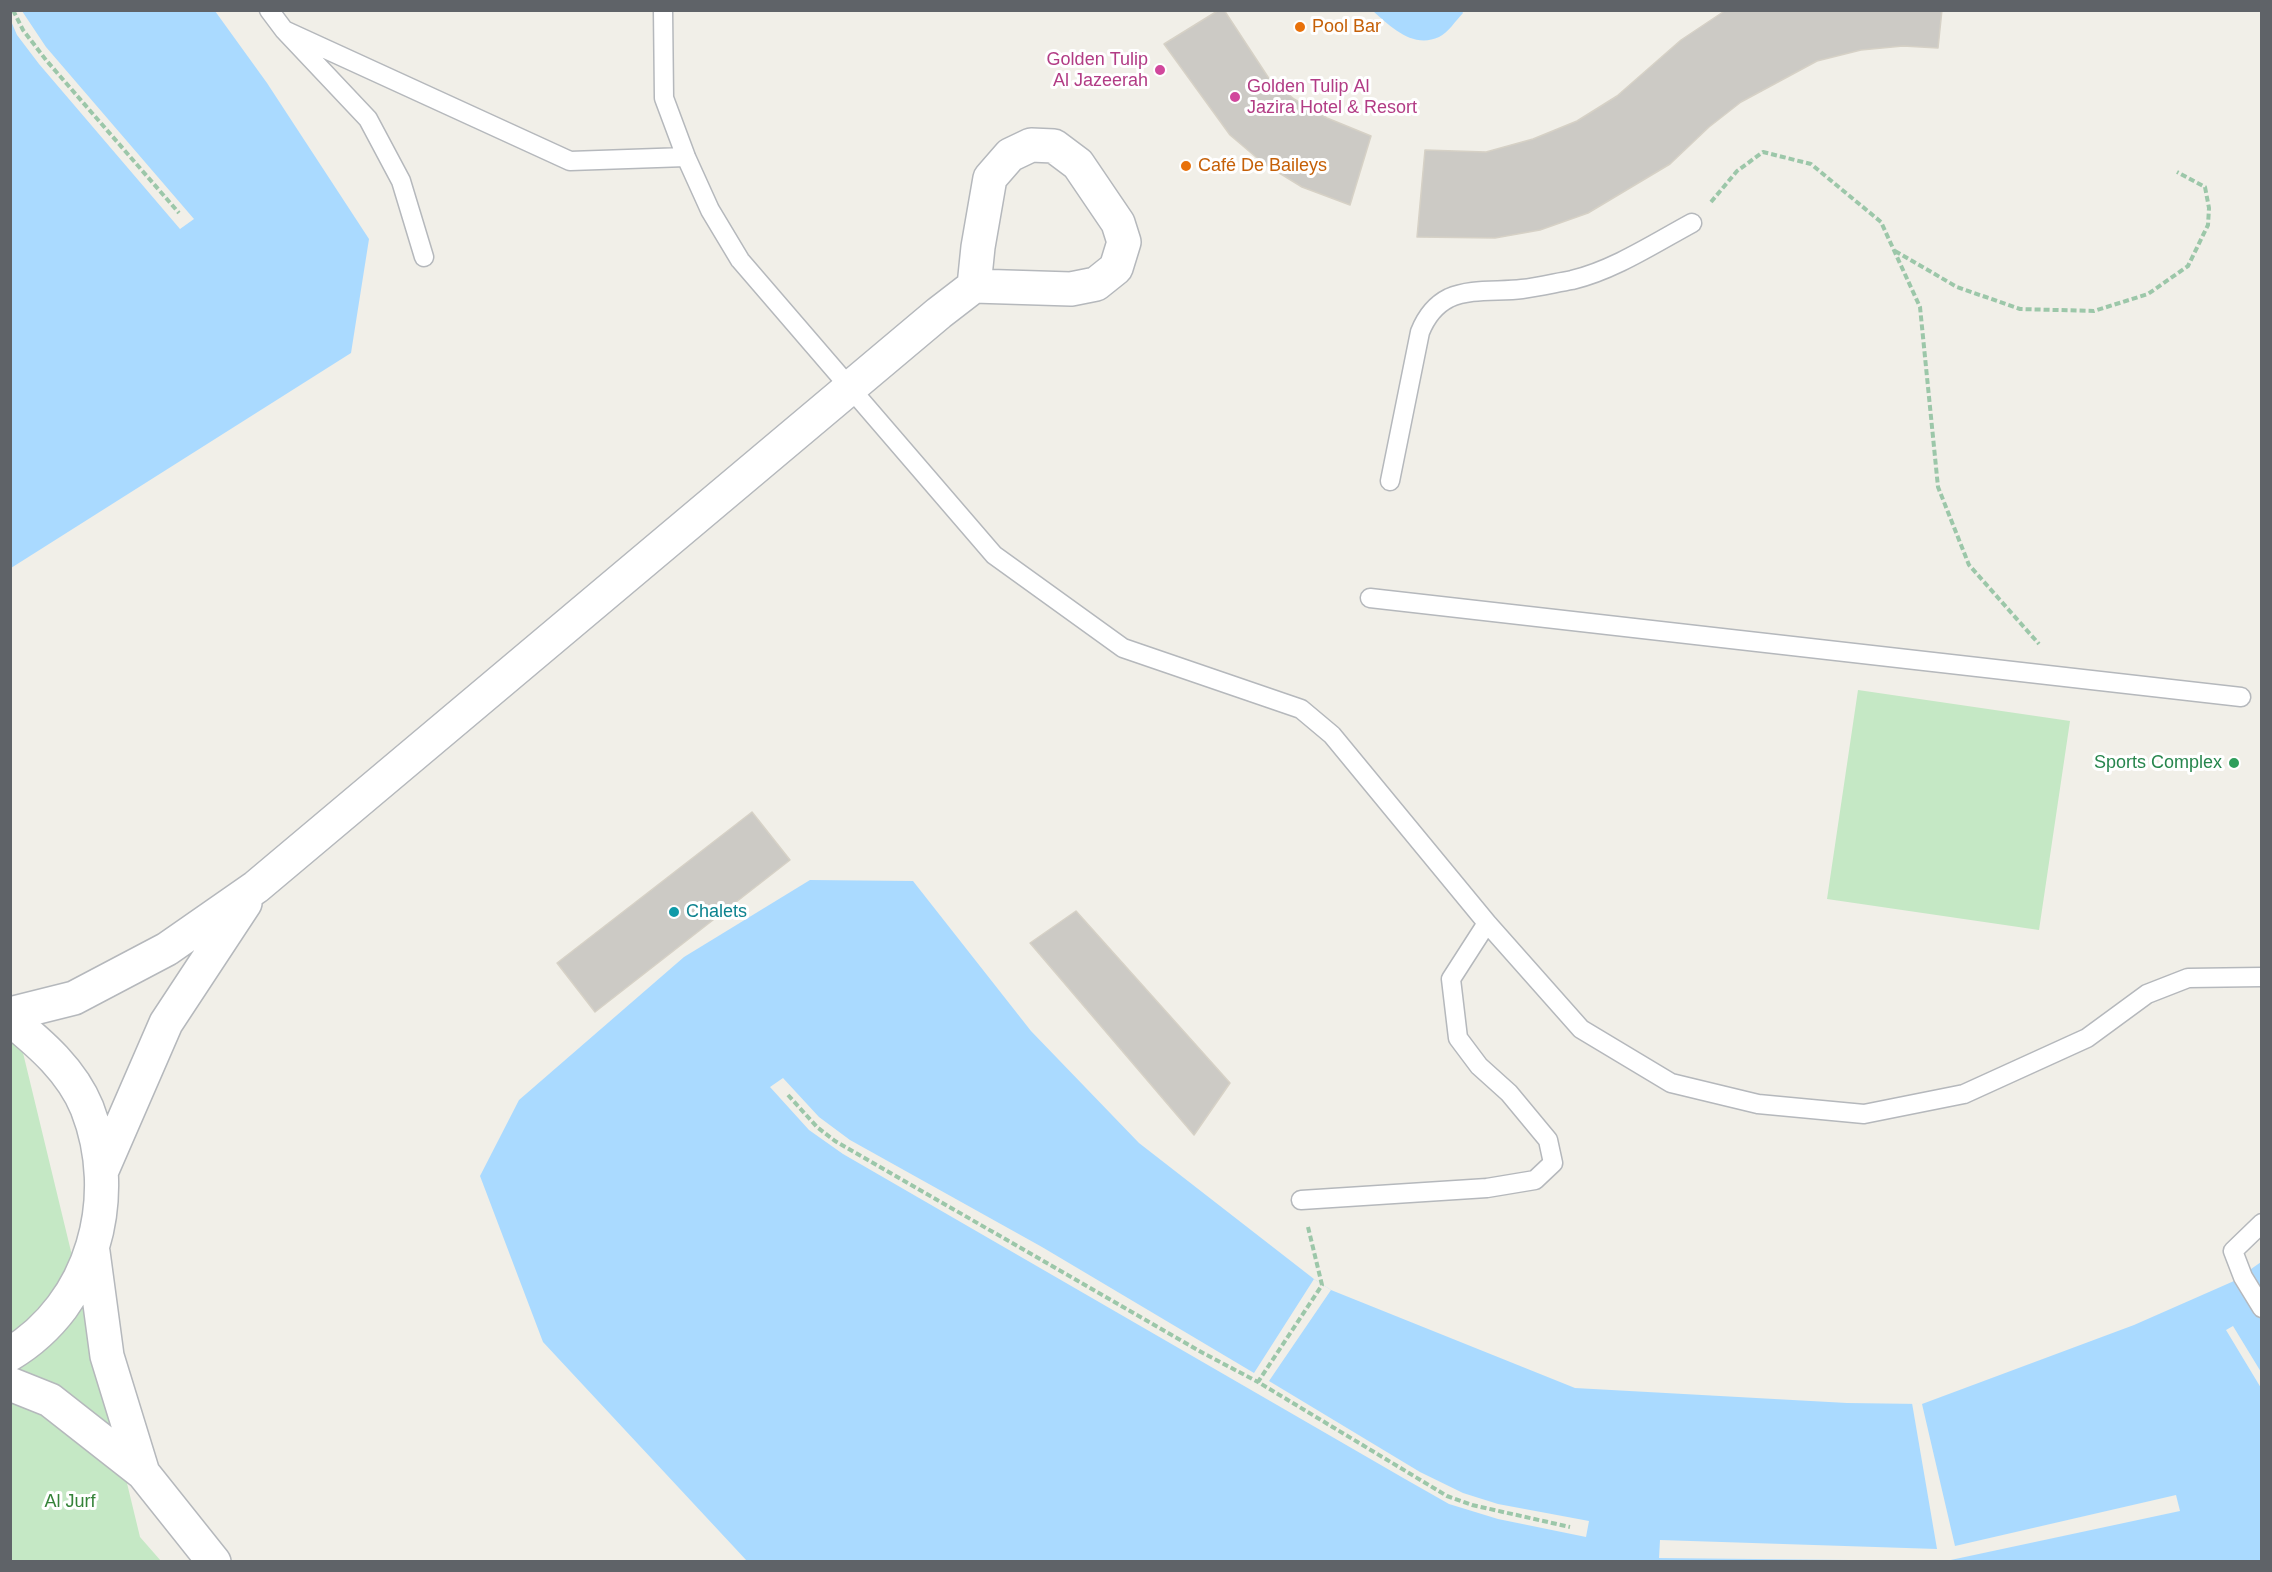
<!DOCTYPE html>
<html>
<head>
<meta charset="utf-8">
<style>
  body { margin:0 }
  #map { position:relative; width:2272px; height:1572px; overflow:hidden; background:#f1efe8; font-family:Helvetica,sans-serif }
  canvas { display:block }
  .frame { position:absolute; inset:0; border:12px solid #5f6368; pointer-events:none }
</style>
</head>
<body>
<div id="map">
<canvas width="2272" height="1572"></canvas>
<div class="frame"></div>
</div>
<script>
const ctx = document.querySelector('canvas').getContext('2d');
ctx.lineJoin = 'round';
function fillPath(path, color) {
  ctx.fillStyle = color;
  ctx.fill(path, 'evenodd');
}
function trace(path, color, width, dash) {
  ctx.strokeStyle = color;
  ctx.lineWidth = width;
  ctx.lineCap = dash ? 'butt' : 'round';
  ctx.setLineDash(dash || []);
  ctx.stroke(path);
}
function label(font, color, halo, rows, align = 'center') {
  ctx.font = font + ' Helvetica,sans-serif';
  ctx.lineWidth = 6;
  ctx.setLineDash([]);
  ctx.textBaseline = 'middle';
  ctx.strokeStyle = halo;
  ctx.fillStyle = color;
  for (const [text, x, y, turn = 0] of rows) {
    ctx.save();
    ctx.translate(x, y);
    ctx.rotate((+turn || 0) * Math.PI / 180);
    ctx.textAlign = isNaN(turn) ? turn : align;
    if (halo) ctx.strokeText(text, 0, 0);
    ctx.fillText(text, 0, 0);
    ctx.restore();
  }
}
fillPath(new Path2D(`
  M1858,690L2070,721L2039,930L1827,899Z
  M10,999L140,1537L161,1561H11Z`), '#c5e8c5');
fillPath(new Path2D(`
  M11,11H215L267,83L369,239L351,353L11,568Z
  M1462,11L1463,13C1456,20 1448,33 1439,37C1413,49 1391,27 1373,11Z
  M810,880L913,881L1031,1031L1139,1143L1314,1279L1331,1290L1575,1388L1847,1403L1922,1404L2134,1325L2234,1281L2261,1262V1561H747L543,1342L480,1176L519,1100L684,957Z`), '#aadaff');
fillPath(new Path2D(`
  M11,10L22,11L46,47L194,219L180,229L39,64L17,35L11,21Z
  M783,1078L819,1117L850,1140L1042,1247L1254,1373L1314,1279L1331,1290L1269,1381L1420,1472L1463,1493L1498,1504L1589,1521L1586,1537L1498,1519L1449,1504L1405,1479L843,1154L809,1130L770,1087Z
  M2233,1326L2261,1372V1388L2226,1330Z
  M1912,1403L1922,1404L1955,1546L2176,1495L2180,1511L1946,1561L1659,1558L1660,1540L1937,1549Z`), '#f1efe8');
const building = new Path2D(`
  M1219,10H1224L1268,77L1294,99L1327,118L1371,136L1350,205L1302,187L1263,163L1230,135L1164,44Z
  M1726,10H1942L1938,48L1903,46L1861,50L1817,61L1741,102L1709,127L1670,164L1588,213L1540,230L1495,238L1417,237L1425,150L1486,152L1533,139L1577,121L1617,96L1681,40Z
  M752,812L790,860L595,1012L557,963Z
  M1076,911L1230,1083L1194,1135L1030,943Z`);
fillPath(building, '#cccac5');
trace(building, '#d6d1c6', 1.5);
const lane = new Path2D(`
  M269,10L284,30L368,119L401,181L424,257
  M663,10L664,98L686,157L710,210L740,260L994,555L1123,648L1301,709L1332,735L1487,923L1581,1029L1671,1083L1758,1104L1864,1114L1964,1094L2087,1038L2147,994L2188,978L2262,977
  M284,30L570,161L686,157
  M1390,481L1420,332C1426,317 1435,305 1449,298C1471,288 1499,292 1522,289C1538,287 1555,283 1572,280C1614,270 1655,243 1692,223
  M1370,598L2241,697
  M1301,1200L1487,1188L1535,1180L1553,1163L1548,1140L1509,1093L1479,1066L1458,1038L1451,979L1487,923
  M2262,1223L2233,1251L2243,1277L2262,1308`);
const street = new Path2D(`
  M10,1014L74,998L167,949L256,887L939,313L974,286L1071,289L1096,284L1116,268L1124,242L1118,223L1078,164L1054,146L1031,145L1010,155L990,178L978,247L974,286
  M10,1019C41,1044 72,1071 87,1108C122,1197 93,1304 10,1354
  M103,1168L166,1023L245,903
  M93,1252L107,1356L143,1473
  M10,1384L50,1400L143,1473L214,1562`);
trace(lane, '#b5b8bc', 21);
trace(street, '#b5b8bc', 36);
trace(new Path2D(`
  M13,10L23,30L46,60L179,213
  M1711,202L1737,171L1763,152L1811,164L1881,222L1920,307L1938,487L1969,565L2039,644
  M1895,251L1957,287L2020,309L2094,311L2148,294L2188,266L2208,225L2209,208L2205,187L2177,172
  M788,1095L817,1127L835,1141L1203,1353L1258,1382
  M1308,1227L1322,1285L1258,1382L1447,1496L1472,1505L1570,1527`), '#9cc7a9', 4, [6, 3]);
trace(lane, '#fff', 18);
trace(street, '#fff', 33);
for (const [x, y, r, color] of [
  [1300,27,6,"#e8710a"],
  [1160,70,6,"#d1479c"],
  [1235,97,6,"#d1479c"],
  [1186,166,6,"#e8710a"],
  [2234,763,6,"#2e9e5b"],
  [674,912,6,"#0f9aa8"]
]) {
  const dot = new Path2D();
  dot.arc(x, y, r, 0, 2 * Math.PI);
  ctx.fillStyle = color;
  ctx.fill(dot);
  trace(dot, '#fff', 2);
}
label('18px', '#c56008', '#fff', [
  ["Pool Bar",1312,27],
  ["Café De Baileys",1198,166]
], 'left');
label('18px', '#b23c85', '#fff', [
  ["Golden Tulip",1148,60],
  ["Al Jazeerah",1148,81],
  ["Golden Tulip Al",1247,87,"left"],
  ["Jazira Hotel & Resort",1247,108,"left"]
], 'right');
label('18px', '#27864d', '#fff', [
  ["Sports Complex",2222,763]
], 'right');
label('18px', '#0d838f', '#fff', [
  ["Chalets",686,912]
], 'left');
label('18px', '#348238', '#fff', [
  ["Al Jurf",70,1502]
]);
</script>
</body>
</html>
